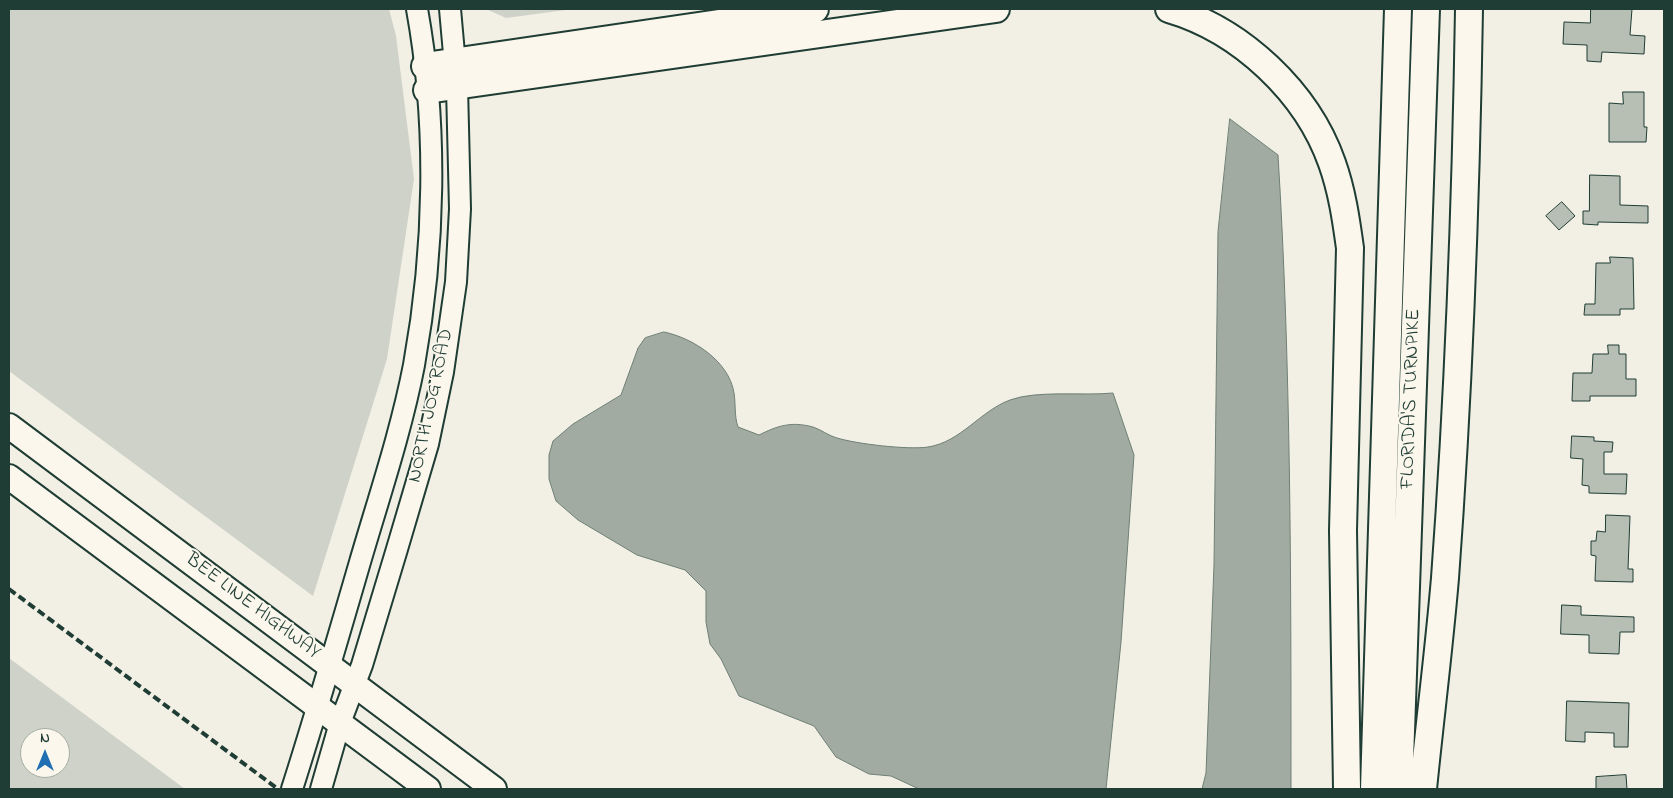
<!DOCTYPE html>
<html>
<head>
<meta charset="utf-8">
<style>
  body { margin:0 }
  #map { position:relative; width:1673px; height:798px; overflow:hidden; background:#f2f0e5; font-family:"Indie Flower",sans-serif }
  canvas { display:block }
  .frame { position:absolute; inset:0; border:10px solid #1f3d34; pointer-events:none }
  .north { position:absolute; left:20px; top:728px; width:50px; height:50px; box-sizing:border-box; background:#fbf7ec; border:1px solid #a3ada2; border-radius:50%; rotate:0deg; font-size:14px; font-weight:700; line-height:20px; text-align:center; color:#1f3d34 }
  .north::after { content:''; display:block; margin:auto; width:18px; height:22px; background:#1f6fb2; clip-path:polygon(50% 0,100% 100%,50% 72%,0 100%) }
</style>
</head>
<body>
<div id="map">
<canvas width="1673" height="798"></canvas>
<div class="frame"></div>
<div class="north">N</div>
</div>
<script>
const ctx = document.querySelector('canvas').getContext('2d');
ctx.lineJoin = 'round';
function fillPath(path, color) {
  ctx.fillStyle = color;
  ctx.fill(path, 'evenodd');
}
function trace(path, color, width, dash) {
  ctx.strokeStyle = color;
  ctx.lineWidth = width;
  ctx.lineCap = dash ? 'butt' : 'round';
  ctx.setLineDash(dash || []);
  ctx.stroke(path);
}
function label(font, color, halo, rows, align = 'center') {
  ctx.font = font + ' "Indie Flower",sans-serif';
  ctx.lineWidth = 4;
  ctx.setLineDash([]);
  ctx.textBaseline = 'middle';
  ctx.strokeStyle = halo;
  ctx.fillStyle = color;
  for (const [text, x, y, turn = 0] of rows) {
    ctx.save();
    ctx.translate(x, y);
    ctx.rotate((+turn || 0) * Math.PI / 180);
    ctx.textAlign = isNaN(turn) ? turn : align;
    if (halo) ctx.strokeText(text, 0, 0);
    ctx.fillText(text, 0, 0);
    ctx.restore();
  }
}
fillPath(new Path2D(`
  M9,9H389L396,36L414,179L387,359L313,596L9,371Z
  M486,9H573L506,18Z
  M9,658L185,789H9ZM30,738H60V768H30Z`), '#cfd2c8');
const water = new Path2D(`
  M1230,119L1278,155C1291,366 1291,578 1291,789H1202L1206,773L1214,565L1218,232Z
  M664,332C693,338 729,361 734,393C736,405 734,415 738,427L759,435C777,426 791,421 813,427C822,430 829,436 837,438C857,444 908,450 928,447C961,442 980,411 1010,400C1037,390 1083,396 1113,393L1134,455L1121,642L1106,789H919L891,776L869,774L836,757L814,726L739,696L721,659L710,644L706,622V591L685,570L637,555L578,520L556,501L549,479V455L553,441L573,424L621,395L638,348L645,338Z`);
fillPath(water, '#a2aba1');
trace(water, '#6e7f75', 1);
const building = new Path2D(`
  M1591,9H1632L1630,35L1645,36L1644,54L1602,52L1601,62L1587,61V45L1563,44L1564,22L1590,23Z
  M1623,92H1644V127H1647L1646,142H1609V103L1623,104Z
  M1590,175L1620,176V205L1648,206V223L1598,222V225L1583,224V211H1589Z
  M1562,202L1575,216L1559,230L1546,216Z
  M1610,257L1633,258L1634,309H1620V315H1584L1585,304H1595L1596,263H1610Z
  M1608,345H1619V354H1626V379H1636V396H1590V401H1572L1573,373H1592L1593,354H1608Z
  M1572,436L1594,437V441L1613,442L1612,452H1604V474H1627L1626,494L1589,493V486L1582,485L1583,459L1571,458Z
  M1606,515L1630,516L1628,569H1633V582L1595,581L1596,556L1591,555V541H1596L1597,531L1605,532Z
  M1562,605L1581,606V615L1634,617V632H1620L1619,654L1589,653V635L1561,634Z
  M1567,701L1629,703L1628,747H1614V733L1585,732V742L1566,741Z
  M1626,775L1627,789H1596V777Z`);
fillPath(building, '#b7beb3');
trace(building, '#1f3d34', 1);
const secondary = new Path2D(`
  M292,789C316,714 338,638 360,562C379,497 401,432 414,365C435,249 438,125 417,9
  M321,789L340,723L362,665L397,549L428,444L443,372L456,282L460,209L457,87L450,9`);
const trunk = new Path2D(`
  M9,426L494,789
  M9,477L428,789`);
const motorway = new Path2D(`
  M1169,9C1241,30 1307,92 1332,163C1342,191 1346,219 1350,248L1343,530L1347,789
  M425,66L815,9
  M427,90L996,9
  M1374,789L1398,9
  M1399,789L1426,9
  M1423,789C1430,719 1439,649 1445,578C1459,389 1466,198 1469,9`);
trace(secondary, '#1f3d34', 24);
trace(trunk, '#1f3d34', 28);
trace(motorway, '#1f3d34', 30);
trace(secondary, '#fbf7ec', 20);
trace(trunk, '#fbf7ec', 24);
trace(motorway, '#fbf7ec', 26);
trace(new Path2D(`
  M9,589L278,789`), '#1f3d34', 4, [8, 4]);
label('20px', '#1f3d34', '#fbf7ec', [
  ["FLORIDA'S TURNPIKE",1412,399,-88],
  ["NORTH JOG ROAD",432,406,-78],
  ["BEE LINE HIGHWAY",252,607,37]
]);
</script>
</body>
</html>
